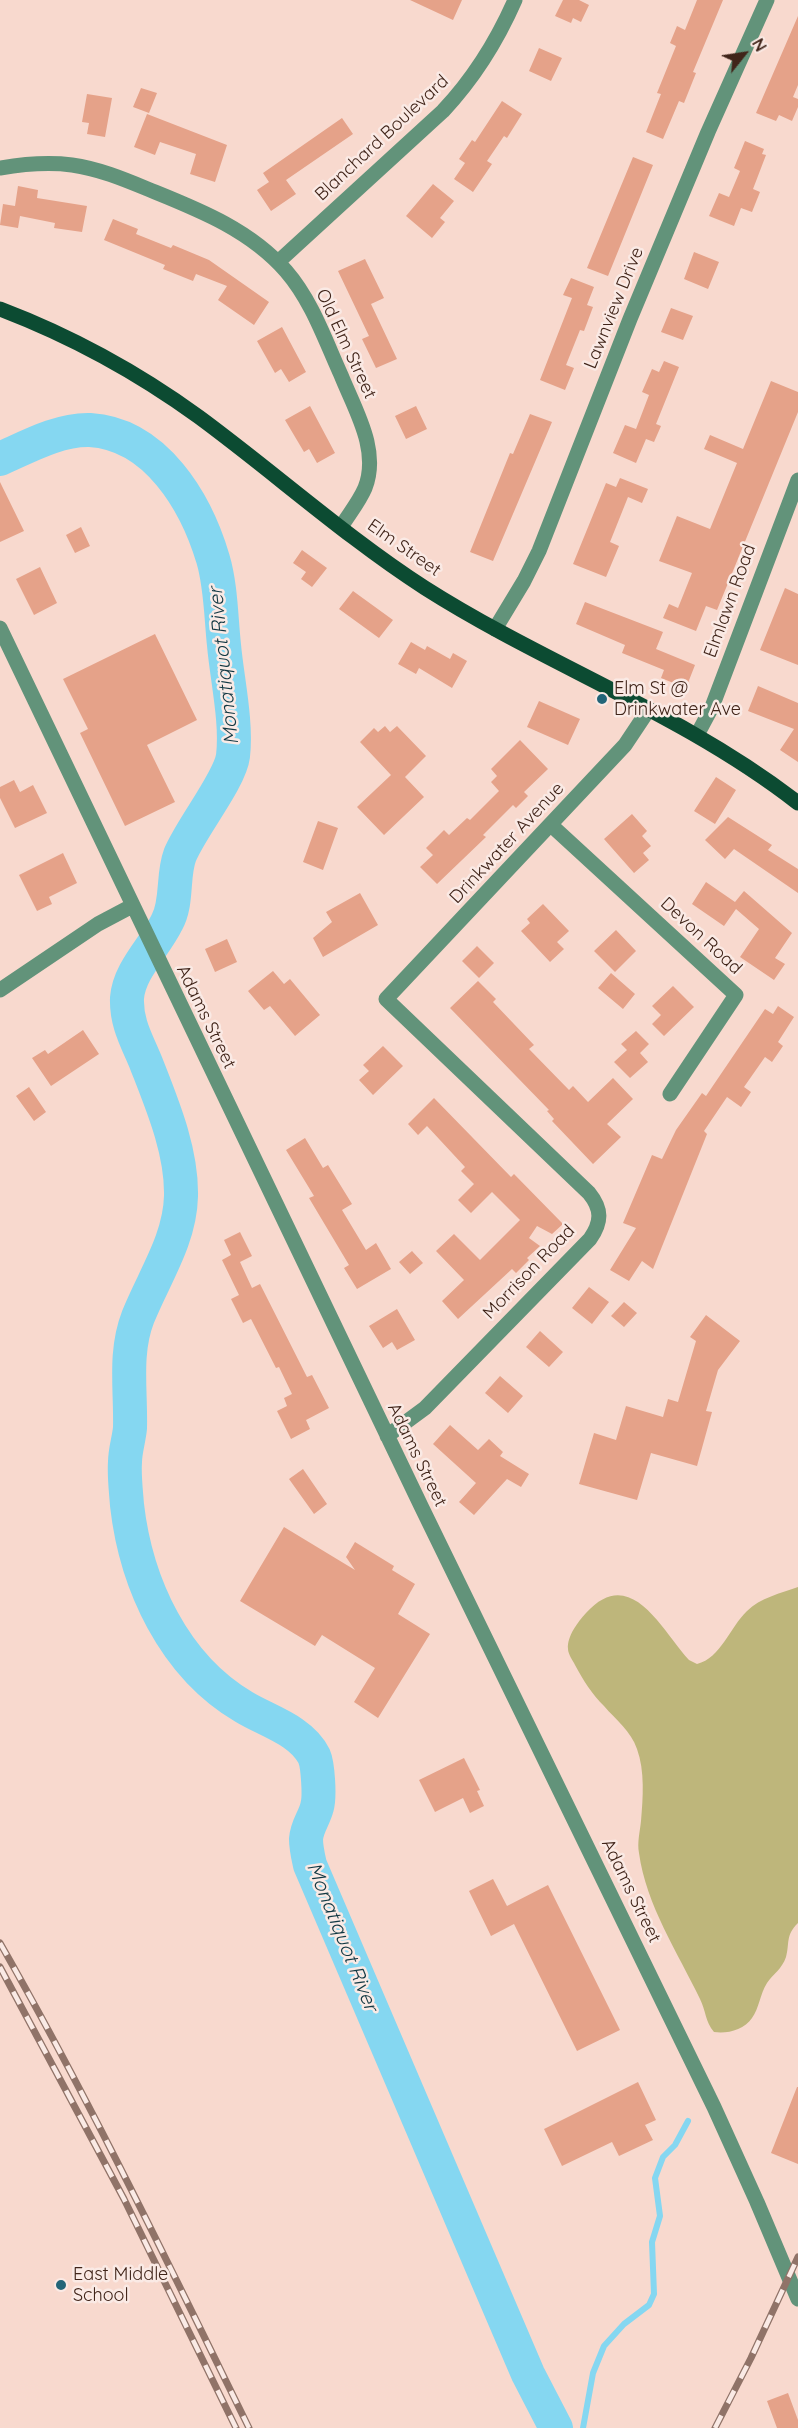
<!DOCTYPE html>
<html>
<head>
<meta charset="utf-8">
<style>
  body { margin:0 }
  #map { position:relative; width:798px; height:2428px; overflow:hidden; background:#f8d9ce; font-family:Quicksand,sans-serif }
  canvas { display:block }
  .north { position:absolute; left:714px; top:24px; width:60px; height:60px; -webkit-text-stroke:4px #faeae5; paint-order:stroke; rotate:60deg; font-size:16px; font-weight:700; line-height:24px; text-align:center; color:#402419 }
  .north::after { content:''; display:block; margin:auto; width:21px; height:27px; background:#402419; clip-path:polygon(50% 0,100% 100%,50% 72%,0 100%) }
</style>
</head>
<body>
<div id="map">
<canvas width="798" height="2428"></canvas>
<div class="north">N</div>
</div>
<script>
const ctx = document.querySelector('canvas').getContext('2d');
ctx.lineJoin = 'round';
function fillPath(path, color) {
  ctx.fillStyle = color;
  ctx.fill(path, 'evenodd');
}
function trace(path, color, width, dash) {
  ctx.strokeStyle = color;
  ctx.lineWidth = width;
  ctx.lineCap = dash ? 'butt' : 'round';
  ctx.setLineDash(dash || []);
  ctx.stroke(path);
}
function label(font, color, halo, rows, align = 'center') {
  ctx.font = font + ' Quicksand,sans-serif';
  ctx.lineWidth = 5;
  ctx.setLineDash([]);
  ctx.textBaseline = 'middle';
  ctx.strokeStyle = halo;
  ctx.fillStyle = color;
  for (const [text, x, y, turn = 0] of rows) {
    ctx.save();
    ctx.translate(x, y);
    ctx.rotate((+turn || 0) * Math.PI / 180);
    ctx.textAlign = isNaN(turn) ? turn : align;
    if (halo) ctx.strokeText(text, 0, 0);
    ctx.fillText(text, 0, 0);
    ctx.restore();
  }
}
fillPath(new Path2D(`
  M798,1587V1923C785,1936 790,1943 786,1957C782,1969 773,1974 767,1983C760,1994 759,2009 752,2018C744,2030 727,2034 714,2032C705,2021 706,2011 700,1999C678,1953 646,1905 639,1853C637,1842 640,1832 641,1821C643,1798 645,1771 637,1749C631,1731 616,1720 604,1706C592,1694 583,1680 575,1665C573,1661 568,1654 568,1649C567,1636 578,1622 586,1613C631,1563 662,1631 689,1660L697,1664C721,1658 730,1627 747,1611C760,1598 781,1593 798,1587Z`), '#beb67b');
trace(new Path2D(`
  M583,2428L593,2373L604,2346L624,2324L649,2305L654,2294L652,2242L660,2216L655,2178L663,2157L675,2145L688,2121`), '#85d7f1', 6);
trace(new Path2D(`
  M0,459C27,447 59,429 90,430C156,434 196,502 213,559C221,586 221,617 224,645C227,679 237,722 233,756C230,780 191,828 180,855C172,876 178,902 167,922C155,947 129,970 127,998C126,1023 137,1041 146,1063C162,1104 182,1151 181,1196C180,1240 154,1277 138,1317C124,1353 131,1390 130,1428C129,1439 125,1451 125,1462C124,1476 126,1491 127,1505C136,1584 174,1666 244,1707C267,1721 301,1730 314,1756C318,1765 320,1797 317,1807C314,1819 307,1826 306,1839C306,1848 308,1856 310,1865L528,2374L556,2428`), '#85d7f1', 34);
fillPath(new Path2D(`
  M410,0H462L453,20Z
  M563,0H579L589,5L581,22L573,18L571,23L555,16Z
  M697,0H723L693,72L696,73L684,103L679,101L663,139L646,132L661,94L657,93L676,46L670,43L677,26L685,30Z
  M798,16V85L793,97L798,99V107L792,121L779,115L776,121L756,113Z
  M539,48L562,58L551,81L529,71Z
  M141,88L157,93L149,113L133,107Z
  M87,94L112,98L105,137L87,134L89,123L82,122Z
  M502,101L522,114L507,138L504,136L487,161L492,164L473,192L454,179L465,163L459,159L472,140L475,142Z
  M147,114L227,145L215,182L190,174L196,154L160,142L155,155L134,147Z
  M342,118L353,134L286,180L296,194L271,211L257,190L269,182L263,173Z
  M745,141L764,149L762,154L766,155L753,189L760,192L752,212L741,208L734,226L709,216L719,193L729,197L740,171L734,168Z
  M633,157L653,165L608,276L587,268Z
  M433,184L454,201L440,218L445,222L432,238L406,216Z
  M18,186L38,190L37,198L87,206L82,232L54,228L55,223L20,216L18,228L0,225L3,204L15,206Z
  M113,219L138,229L136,234L171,248L173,245L209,260L269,302L254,325L218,300L227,286L196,274L193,281L163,269L165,265L104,240Z
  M694,252L719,262L708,289L684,279Z
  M365,259L384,298L371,304L397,359L376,368L362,339L369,336L338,271Z
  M571,278L594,287L587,305L593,307L584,331L580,330L566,365L574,368L565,390L540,380L572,298L563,295Z
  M671,308L693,316L683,340L661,332Z
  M282,327L306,372L289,382L281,369L275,373L257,341Z
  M664,361L679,367L656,424L661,426L654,442L646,439L636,463L613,453L625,425L636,429L649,395L642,392L652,369L659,372Z
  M771,381L798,392V412L717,610L706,606L696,631L663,618L669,604L678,608L692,573L659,561L677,516L710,529L737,463L704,449L710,435L743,449Z
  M310,406L335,453L317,463L309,449L304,452L285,420Z
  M416,406L427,429L406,439L395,416Z
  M530,414L552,422L493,561L470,552L510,453L513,454Z
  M620,478L648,489L642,503L628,497L610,542L619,546L606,577L573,564L606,483L616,487Z
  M0,482L24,531L0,542Z
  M81,527L90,546L75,553L66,535Z
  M302,550L327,568L312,587L301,579L306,572L293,563Z
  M40,567L57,603L34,615L16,579Z
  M785,588L798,594V665L760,650Z
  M353,591L393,620L379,638L339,609Z
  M585,602L663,632L656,649L695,665L686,688L661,678L664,670L622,653L625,645L576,624Z
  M155,634L197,720L147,745L175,802L125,826L80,733L88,729L63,679Z
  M411,642L425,650L427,646L450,659L453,653L467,661L452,688L419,668L416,674L398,664Z
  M758,686L798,703V762L780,750L794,729L748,711Z
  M539,701L580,719L568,745L527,727Z
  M385,726L390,732L397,726L426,756L405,777L424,797L384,835L357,807L391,775L360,742L374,728L378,732Z
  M520,740L548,769L524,792L528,796L516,808L513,805L483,835L486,837L437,884L420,867L433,855L426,848L444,830L449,835L467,818L470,820L499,791L491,782L497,776L491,769Z
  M716,777L736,790L715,824L694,811Z
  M14,780L20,792L33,785L47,813L15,828L0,798V787Z
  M632,814L647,831L642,836L651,846L643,853L649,860L634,873L604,839Z
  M728,817L772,845L768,850L798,869V893L734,849L725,859L705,840Z
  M318,821L338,828L323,870L303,862Z
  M63,853L77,883L49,897L52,904L37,911L19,875Z
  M706,882L735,902L744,891L792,933L775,958L785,964L774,980L740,957L759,929L736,909L724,926L692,904Z
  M360,893L378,925L323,957L313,938L332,922L326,912Z
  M543,904L569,931L557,942L564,949L550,962L521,931L530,923L527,919Z
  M616,930L636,951L615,972L594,951Z
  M227,939L237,962L215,972L205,949Z
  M477,946L494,963L479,978L462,961Z
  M273,971L284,984L290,979L320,1015L295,1036L270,1006L264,1010L248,991Z
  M611,973L635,994L623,1009L598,988Z
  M478,981L496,999L493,1002L534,1045L529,1049L569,1090L573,1086L588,1102L613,1078L633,1099L607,1124L621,1137L593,1164L552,1121L554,1119L547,1111L549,1110L450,1008Z
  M673,986L694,1007L664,1036L652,1024L661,1015L652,1006Z
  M778,1006L794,1017L778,1042L783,1046L772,1062L765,1057L744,1087L751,1092L741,1107L727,1097L704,1131L707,1134L653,1269L642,1261L629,1281L610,1270L636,1228L623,1223L652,1155L662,1159L676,1130L702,1093L706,1096L765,1009L773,1014Z
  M83,1030L99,1054L51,1086L32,1058L45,1050L48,1054Z
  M636,1031L649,1044L640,1053L648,1062L630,1078L614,1062L627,1050L621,1044Z
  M383,1046L403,1066L373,1095L359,1080L369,1071L363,1065Z
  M29,1087L46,1112L34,1121L16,1096Z
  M434,1098L511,1177L514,1174L563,1224L552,1234L537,1226L529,1238L540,1246L527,1258L529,1260L516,1273L512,1269L458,1319L442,1301L464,1280L436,1251L454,1234L480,1260L520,1220L492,1192L471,1213L458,1200L474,1184L461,1171L465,1167L427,1126L418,1135L408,1124Z
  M305,1138L323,1168L328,1165L352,1204L342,1210L366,1250L376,1243L391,1269L357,1289L344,1268L349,1265L309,1198L314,1196L286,1150Z
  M240,1232L252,1256L240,1262L252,1288L260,1284L307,1377L312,1375L329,1408L306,1420L310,1429L291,1439L277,1411L287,1406L284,1398L292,1394L279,1367L276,1368L251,1319L243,1323L231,1299L239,1295L222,1260L231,1255L224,1240Z
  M412,1251L423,1263L410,1274L399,1262Z
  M589,1287L609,1302L592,1324L572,1308Z
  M624,1302L637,1313L624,1327L611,1316Z
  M397,1309L415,1340L397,1350L392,1342L383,1348L369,1326Z
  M706,1315L740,1341L718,1370L706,1411L712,1412L697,1466L651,1453L637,1500L579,1484L594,1433L616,1440L626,1406L663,1417L668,1399L678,1402L696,1341L690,1337Z
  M540,1331L563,1352L549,1367L526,1347Z
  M500,1376L523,1396L508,1413L485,1393Z
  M450,1425L478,1450L489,1439L503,1452L500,1456L529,1474L521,1487L507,1479L474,1515L459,1502L476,1483L433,1444Z
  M303,1469L327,1504L314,1514L289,1479Z
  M284,1527L355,1570L346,1557L355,1542L394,1566L392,1570L415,1584L398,1614L430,1634L378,1718L354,1702L375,1668L322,1635L315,1646L240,1601Z
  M464,1758L480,1790L477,1791L484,1806L470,1813L463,1798L435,1812L419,1780Z
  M493,1879L507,1906L548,1885L620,2030L577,2051L514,1924L491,1936L469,1891Z
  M638,2082L656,2120L645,2125L653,2140L619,2156L612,2142L562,2166L544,2129Z
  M797,2087H798V2164L771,2153Z
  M788,2393L798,2420V2428H777L767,2401Z`), '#e5a289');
trace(new Path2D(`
  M0,168C24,164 48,162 72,165C101,169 128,181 155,192C202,211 251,231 286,271C312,301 325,340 341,375C355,410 380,450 365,488C359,502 349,514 341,527
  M278,262L443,111C474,78 497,41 515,0
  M0,628L422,1508L714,2107L757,2202L798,2299
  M495,629L524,581L539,551L630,319L708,132L767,0
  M697,735L712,707L798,480
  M551,825L736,995L670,1094
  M0,990L98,924L132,906
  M387,1436L425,1408L590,1239C602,1222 602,1209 589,1193L386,999L625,745L649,709`), '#62937a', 15);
trace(new Path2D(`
  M0,309C71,336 137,372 199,417C275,473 346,537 425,588C546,665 684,714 798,803`), '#0c4b32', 15);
const rail = new Path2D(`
  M0,1943C90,2101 169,2265 249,2428
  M0,1967L124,2199L236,2428
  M715,2428L751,2358L798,2257`);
trace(rail, '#907368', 7);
trace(rail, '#faeae5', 4.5, [14]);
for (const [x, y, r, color] of [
  [602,699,6,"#236578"],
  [61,2285,6,"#236578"]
]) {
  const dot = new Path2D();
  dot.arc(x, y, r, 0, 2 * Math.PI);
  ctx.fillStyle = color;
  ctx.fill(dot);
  trace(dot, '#faeae5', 2);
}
label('18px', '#402419', '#faeae5', [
  ["Blanchard Boulevard",382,138,-43],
  ["Lawnview Drive",614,308,-68],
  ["Old Elm Street",346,344,65],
  ["Elm Street",404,548,35],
  ["Elmlawn Road",730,601,-70],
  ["Drinkwater Avenue",507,843,-47],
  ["Devon Road",701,936,43],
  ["Adams Street",206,1017,64],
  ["Morrison Road",529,1272,-46],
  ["Adams Street",417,1455,64],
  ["Adams Street",631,1891,64]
]);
label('18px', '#402419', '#faeae5', [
  ["Elm St @",614,689],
  ["Drinkwater Ave",614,710],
  ["East Middle",73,2275],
  ["School",73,2296]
], 'left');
label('italic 20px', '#113843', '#faeae5', [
  ["Monatiquot River",224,666,-96],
  ["Monatiquot River",342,1937,68]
]);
</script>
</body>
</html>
